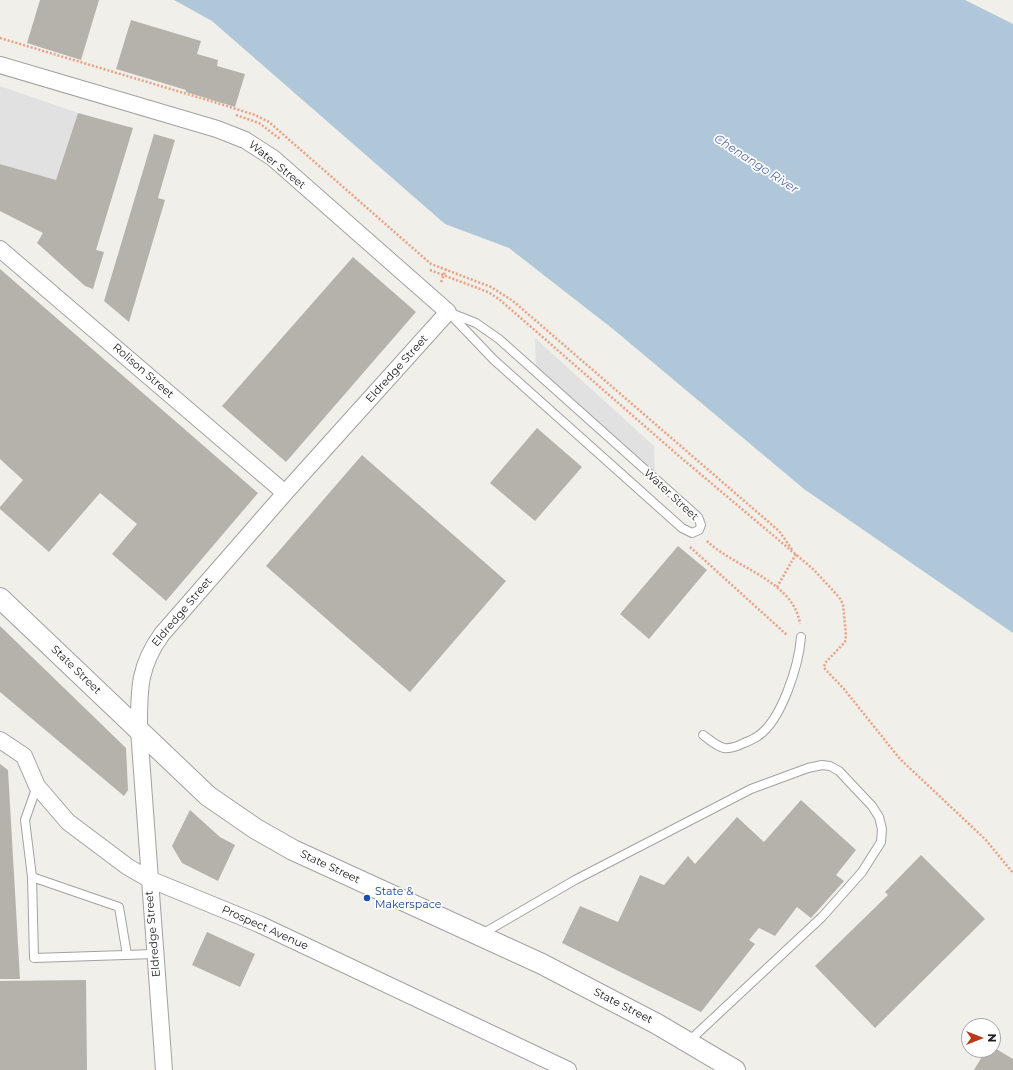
<!DOCTYPE html>
<html>
<head>
<meta charset="utf-8">
<style>
  body { margin:0 }
  #map { position:relative; width:1013px; height:1070px; overflow:hidden; background:#f0efe9; font-family:Montserrat,sans-serif }
  canvas { display:block }
  .north { position:absolute; left:961px; top:1018px; width:40px; height:40px; box-sizing:border-box; background:#fff; border:1px solid #a6a6a6; border-radius:50%; rotate:90deg; font-size:11px; font-weight:700; line-height:16px; text-align:center; color:#212121 }
  .north::after { content:''; display:block; margin:auto; width:14px; height:18px; background:#ba3919; clip-path:polygon(50% 0,100% 100%,50% 72%,0 100%) }
</style>
</head>
<body>
<div id="map">
<canvas width="1013" height="1070"></canvas>
<div class="north">N</div>
</div>
<script>
const ctx = document.querySelector('canvas').getContext('2d');
ctx.lineJoin = 'round';
function fillPath(path, color) {
  ctx.fillStyle = color;
  ctx.fill(path, 'evenodd');
}
function trace(path, color, width, dash) {
  ctx.strokeStyle = color;
  ctx.lineWidth = width;
  ctx.lineCap = dash ? 'butt' : 'round';
  ctx.setLineDash(dash || []);
  ctx.stroke(path);
}
function label(font, color, halo, rows, align = 'center') {
  ctx.font = font + ' Montserrat,sans-serif';
  ctx.lineWidth = 3.5;
  ctx.setLineDash([]);
  ctx.textBaseline = 'middle';
  ctx.strokeStyle = halo;
  ctx.fillStyle = color;
  for (const [text, x, y, turn = 0] of rows) {
    ctx.save();
    ctx.translate(x, y);
    ctx.rotate((+turn || 0) * Math.PI / 180);
    ctx.textAlign = isNaN(turn) ? turn : align;
    if (halo) ctx.strokeText(text, 0, 0);
    ctx.fillText(text, 0, 0);
    ctx.restore();
  }
}
fillPath(new Path2D(`
  M0,86L78,113L56,180L0,164Z
  M535,338L654,446L655,479L536,372Z`), '#e1e1e1');
fillPath(new Path2D(`
  M174,0H965L1013,24V633L804,489L613,329L509,248L445,224L212,21Z`), '#afc7d8');
fillPath(new Path2D(`
  M40,0H99L81,60L27,43Z
  M131,20L201,41L197,54L218,60L217,66L245,74L235,107L186,92V90L116,69Z
  M78,113L133,128L96,250L104,252L93,289L85,286L37,243L43,233L0,211V164L56,180Z
  M154,134L175,140L158,198L165,200L129,322L104,301Z
  M353,257L416,312L286,462L222,406Z
  M0,269L258,493L166,601L112,554L137,524L100,493L49,552L0,509V507L23,480L0,459Z
  M537,428L582,467L535,521L490,483Z
  M362,455L506,581L410,692L266,566Z
  M678,546L707,570L649,639L620,614Z
  M0,626L126,748L128,790L124,796L0,692Z
  M0,764L8,770L20,979H0Z
  M801,800L856,850L836,875L844,881L811,918L797,907L775,936L759,928L749,940L755,944L701,1012L562,943L580,906L618,922L640,875L664,885L688,856L695,864L737,817L764,842Z
  M190,810L220,837L235,845L218,881L182,863L172,846Z
  M921,855L985,919L875,1028L815,966L888,895L885,892Z
  M207,932L255,954L240,987L192,965Z
  M86,980L87,1070H0V981Z
  M993,1047L1013,1059V1070H974L986,1050H993Z`), '#b5b2ac');
const service = new Path2D(`
  M448,312L476,323L499,339L698,517L701,525L699,530L692,533L682,528L494,360Z
  M703,735C710,740 716,746 724,748C731,749 738,746 744,743C749,741 754,739 758,736C782,720 799,664 801,637
  M37,786L25,820L32,877L34,958L155,954
  M32,877L119,907L127,955
  M482,934L575,880L751,789L808,768L822,765L830,766L839,771L872,806L879,817L882,829L881,842L862,872L822,917L688,1042`);
const minor = new Path2D(`
  M0,65L217,129L245,140L273,158L448,312L285,493L162,634C138,667 139,691 139,730L164,1070
  M0,249L285,493
  M0,740L24,756L37,786L68,822L128,867L149,879L259,924L568,1070`);
const tertiary = new Path2D(`
  M0,598L208,796L256,829L293,850L542,964L657,1024L735,1070`);
trace(service, '#a2a2a2', 10);
trace(minor, '#a2a2a2', 18);
trace(tertiary, '#a2a2a2', 22);
trace(new Path2D(`
  M0,38L214,102L255,115L269,122L431,264L491,287L513,301L779,531L793,551
  M236,115L259,123L280,139
  M430,270L488,292L499,299L679,456L813,569L839,597L843,604L846,636L845,642L825,663L824,668L844,689L900,759L985,839L1013,873
  M441,282L446,269
  M707,541C735,568 794,581 800,624
  M690,547L787,635
  M777,587L796,554`), '#eaa081', 2.5, [2, 2]);
trace(service, '#fff', 8);
trace(minor, '#fff', 16);
trace(tertiary, '#fff', 20);
for (const [x, y, r, color] of [
  [367,898,4,"#1a4fb4"]
]) {
  const dot = new Path2D();
  dot.arc(x, y, r, 0, 2 * Math.PI);
  ctx.fillStyle = color;
  ctx.fill(dot);
  trace(dot, '#fff', 1.5);
}
label('11px', '#212121', '#fff', [
  ["Water Street",277,165,39],
  ["Eldredge Street",397,369,-48],
  ["Rolison Street",143,371,41],
  ["Water Street",671,495,43],
  ["Eldredge Street",182,612,-50],
  ["State Street",76,670,44],
  ["State Street",330,867,25],
  ["Prospect Avenue",265,928,24],
  ["Eldredge Street",153,934,-95],
  ["State Street",623,1006,27]
]);
label('11px', '#164399', '#fff', [
  ["State &",375,892],
  ["Makerspace",375,905]
], 'left');
label('italic 12px', '#5870a6', '#fff', [
  ["Chenango River",756,164,33]
]);
</script>
</body>
</html>
